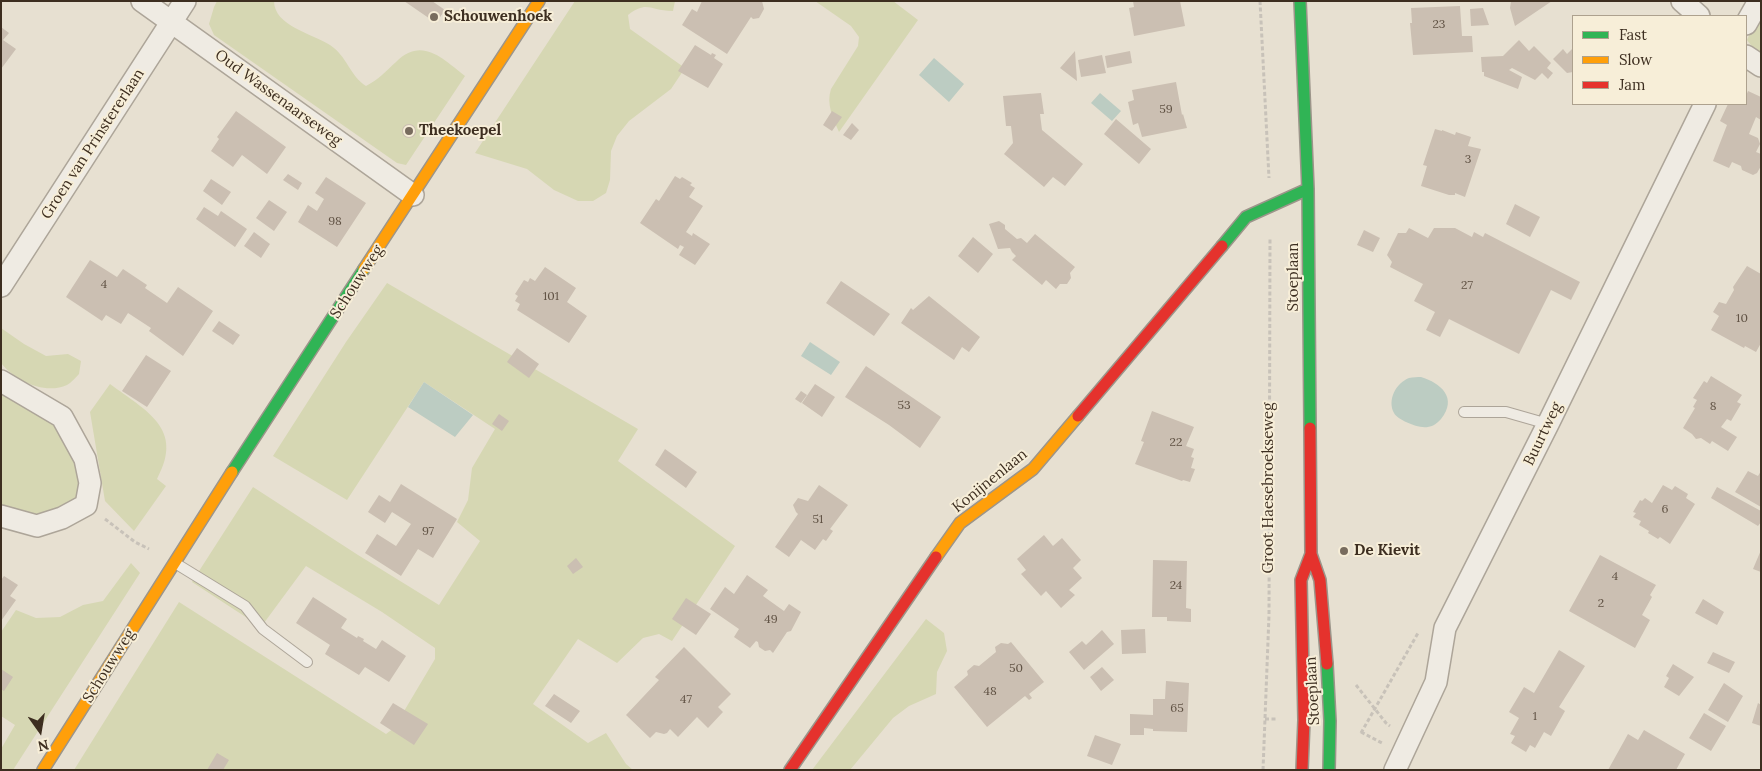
<!DOCTYPE html>
<html>
<head>
<meta charset="utf-8">
<style>
  body { margin:0 }
  #map { position:relative; width:1762px; height:771px; overflow:hidden; background:#e7e0d1; font-family:Lora,serif }
  canvas { display:block }
  .frame { position:absolute; inset:0; border:2px solid #3d2e20; pointer-events:none }
  .legend { position:absolute; left:1572px; top:15px; width:175px; height:90px; box-sizing:border-box; background:#f7eed8; border:1px solid #ada18e; margin:0; padding:6px 9px; list-style:none; font-size:15px; color:#3d2e20 }
  .legend li { display:flex; align-items:center; gap:10px; height:25px }
  .legend b { width:25px; border:1px solid #ada18e }
  .north { position:absolute; left:15px; top:706px; width:50px; height:50px; -webkit-text-stroke:4px #f7eed8; paint-order:stroke; rotate:167deg; font-size:14px; font-weight:700; line-height:20px; text-align:center; color:#3d2e20 }
  .north::after { content:''; display:block; margin:auto; width:18px; height:22px; background:#3d2e20; clip-path:polygon(50% 0,100% 100%,50% 72%,0 100%) }
</style>
</head>
<body>
<div id="map">
<canvas width="1762" height="771"></canvas>
<div class="frame"></div>
<ul class="legend">
<li><b style="height:6px;background:#30b455"></b>Fast</li>
<li><b style="height:6px;background:#ff9f0a"></b>Slow</li>
<li><b style="height:6px;background:#e5322d"></b>Jam</li>
</ul>
<div class="north">N</div>
</div>
<script>
const ctx = document.querySelector('canvas').getContext('2d');
ctx.lineJoin = 'round';
function fillPath(path, color) {
  ctx.fillStyle = color;
  ctx.fill(path, 'evenodd');
}
function trace(path, color, width, dash) {
  ctx.strokeStyle = color;
  ctx.lineWidth = width;
  ctx.lineCap = dash ? 'butt' : 'round';
  ctx.setLineDash(dash || []);
  ctx.stroke(path);
}
function label(font, color, halo, rows, align = 'center') {
  ctx.font = font + ' Lora,serif';
  ctx.lineWidth = 4;
  ctx.setLineDash([]);
  ctx.textBaseline = 'middle';
  ctx.strokeStyle = halo;
  ctx.fillStyle = color;
  for (const [text, x, y, turn = 0] of rows) {
    ctx.save();
    ctx.translate(x, y);
    ctx.rotate((+turn || 0) * Math.PI / 180);
    ctx.textAlign = isNaN(turn) ? turn : align;
    if (halo) ctx.strokeText(text, 0, 0);
    ctx.fillText(text, 0, 0);
    ctx.restore();
  }
}
fillPath(new Path2D(`
  M217,1H274C274,26 313,34 330,45C347,56 350,76 366,86C378,80 386,71 396,62C422,36 443,59 465,76L406,165L397,163L214,35L209,24L214,7Z
  M575,1H675L673,11C649,11 648,0 628,15L630,29L685,68L671,89L629,121L617,136L611,151L610,180L606,193L593,201H578L554,190L527,169L475,153Z
  M815,1H893L918,20L839,132C833,118 826,104 831,89L858,46L859,37L851,26Z
  M1761,10V54L1754,49L1747,40Z
  M387,283L638,429L618,461L735,546L672,641L659,634L643,638L617,663L578,639L533,704L588,743L606,733L626,764L633,770H74L179,602L386,734L394,728L435,659V648L382,612L306,566L261,627L192,582L253,487L358,555L439,605L480,541L457,522L468,500L472,468L495,429L424,382L347,500L273,456L346,342Z
  M1,328L24,344L46,356L68,354L81,361L79,374C75,378 71,383 67,385C45,395 15,381 1,363Z
  M110,384C146,411 185,428 157,479L166,486L134,531L105,501L90,412Z
  M1,388L50,420L61,432L73,448L83,482L76,500L42,516L1,508Z
  M131,563L140,573L13,770H1V749L15,725L1,716V632L16,610L36,618L60,617L83,605L103,601Z
  M926,619L944,633L947,651L937,672L936,694L909,706L893,718L850,770H812Z`), '#d6d7b3');
fillPath(new Path2D(`
  M934,58L964,84L949,102L919,75Z
  M1100,93L1121,111L1112,121L1091,103Z
  M810,342L840,362L831,375L801,356Z
  M1421,377C1441,383 1458,398 1441,419C1431,431 1419,428 1406,422C1402,420 1396,417 1394,413C1387,400 1396,383 1409,378C1413,377 1418,377 1421,377Z
  M424,382L473,415L455,437L408,407Z`), '#bcccc2');
fillPath(new Path2D(`
  M404,1H432L445,10L436,23Z
  M702,1H762L764,9L759,18L753,19L751,17L727,54L682,25L692,9L697,12Z
  M1133,1H1180L1185,26L1134,36L1129,8L1134,7Z
  M1511,1H1552L1515,26L1510,8Z
  M1460,6L1462,36H1472L1473,52L1413,55L1410,23H1412L1411,8Z
  M1483,8L1489,25L1471,26L1470,9Z
  M1,27L9,33L3,40L16,49L1,69Z
  M1519,40L1529,51L1534,46L1551,63L1547,68L1553,73L1548,79L1542,73L1535,80L1512,68L1509,70L1522,77L1518,89L1484,76V72H1482L1481,57L1503,56Z
  M695,45L711,55L712,53L716,55L714,58L723,64L708,88L678,71Z
  M1573,48V72L1567,73L1553,59L1563,49L1567,54Z
  M1075,51L1077,81L1060,68Z
  M1130,51L1132,63L1107,68L1105,56Z
  M1102,55L1106,73L1081,77L1078,60Z
  M1176,82L1182,115L1183,114L1187,128L1142,137L1138,123L1133,125L1128,102L1134,100L1132,90Z
  M1748,91L1761,97V120L1756,117L1749,134L1758,138L1760,144L1756,152L1761,154V166L1757,173L1753,175L1742,170L1741,166L1732,162L1729,168L1713,161L1727,125L1720,121L1728,104H1746V96Z
  M1041,93L1044,114H1040L1042,130L1083,164L1065,186L1053,177L1044,187L1004,154L1013,143L1011,126H1006L1003,96Z
  M236,111L286,147L267,174L242,155L233,167L211,151L219,139L217,137Z
  M832,111L842,117L832,131L823,125Z
  M1116,119L1151,149L1139,164L1104,134Z
  M852,123L859,130L851,140L843,135Z
  M402 131a7 7 0 1 1 14 0a7 7 0 1 1-14 0Z
  M1435,129L1442,131V130L1455,135L1456,132L1471,137L1468,146L1481,149L1465,197L1455,193V195H1449L1421,186L1427,166L1423,165Z
  M288,174L302,183L298,190L283,180Z
  M675,176L680,179L682,177L692,183L690,185L695,188L689,197L703,206L686,232L692,236L693,233L710,244L695,265L679,255L684,247L680,245L678,249L640,223L656,199L659,201Z
  M326,177L366,203L337,247L298,222L308,205L317,211L324,199L315,193Z
  M211,179L231,192L222,205L203,191Z
  M269,200L287,212L274,231L256,218Z
  M1515,204L1540,217L1530,237L1506,224Z
  M204,207L218,216L221,211L247,229L235,247L196,219Z
  M999,221L1005,225V229L1017,239L1021,238L1027,243L1035,234L1075,267L1070,273L1071,278L1067,284H1060L1056,289L1046,280L1042,285L1012,260L1016,256L1012,252L1010,248L998,249L989,224Z
  M1409,228L1428,238L1434,228H1455L1472,237L1474,232L1483,237L1485,233L1580,282L1571,300L1551,290L1519,354L1449,319L1440,337L1426,330L1435,312L1414,301L1423,284L1390,267L1392,262L1387,255L1398,233H1406Z
  M1364,230L1380,238L1373,252L1357,245Z
  M254,232L270,244L261,258L244,246Z
  M973,237L993,254L978,273L958,256Z
  M90,260L117,277L123,269L147,285L145,288L167,303L178,287L213,311L183,356L149,331L151,328L128,313L121,324L106,315L102,321L66,297Z
  M1747,266L1761,274V343L1756,352L1745,346L1744,348L1711,330L1719,316L1713,312L1719,302L1726,304L1734,290L1733,287Z
  M545,267L576,288L567,302L587,316L569,343L517,310L520,304L515,301L518,296L515,294L524,280L528,282L530,278L535,281Z
  M841,281L890,314L874,336L826,303Z
  M929,296L980,337L969,352L962,347L954,360L901,323L911,308L913,310Z
  M219,321L240,335L233,345L212,331Z
  M517,348L539,364L529,378L507,362Z
  M146,355L171,371L147,407L122,391Z
  M866,366L941,417L920,448L889,425L845,397Z
  M1711,376L1742,395L1737,402L1741,404L1731,421L1727,419L1721,427L1737,437L1728,451L1712,441L1710,444L1701,438L1696,439L1692,434L1683,428L1695,408L1693,407L1697,400L1693,398L1704,381L1707,383Z
  M815,384L835,397L822,417L802,403Z
  M801,391L807,395L801,403L795,399Z
  M1152,411L1194,427L1186,446L1194,449L1191,457L1194,458L1191,468L1195,469L1190,482L1183,480L1182,481L1135,464L1144,442L1141,441Z
  M499,414L509,421L502,431L492,424Z
  M665,449L697,472L686,488L655,465Z
  M1748,471L1758,476L1761,471V507L1735,492Z
  M401,484L457,519L433,558L418,549L401,576L365,553L377,534L396,546L411,524L392,512L385,523L368,512L379,495L390,502Z
  M819,485L848,505L830,529L833,531L826,541L823,539L815,550L801,540L789,557L775,547L798,514L796,512L793,505L798,498L808,501Z
  M1663,485L1672,490L1675,486L1688,494L1686,498L1695,504L1670,544L1660,537L1658,539L1648,533L1649,531L1639,525L1641,521L1633,517L1636,513L1633,512L1640,500L1642,501L1645,498L1652,503Z
  M1717,487L1761,511V522L1758,526L1711,498Z
  M1044,535L1053,546L1062,538L1081,560L1073,568L1082,578L1069,590L1075,595L1061,608L1046,591L1041,596L1021,574L1026,570L1017,559Z
  M1761,550V572L1753,569Z
  M1600,555L1656,585L1650,595L1652,597L1642,615L1650,620L1635,648L1569,611Z
  M576,558L583,567L573,574L567,566Z
  M1153,560L1187,561L1186,608L1191,609V622L1167,621V617H1152Z
  M747,575L768,590L763,596L784,611L789,604L801,612L791,631L787,632L773,653L770,650L765,651L759,647L758,642L756,641L750,648L734,637L739,629L710,609L725,587L734,594Z
  M4,576L18,585L10,596L16,600L1,621V580Z
  M313,597L347,619L341,628L357,638L358,636L364,639L363,641L376,649L382,640L406,656L389,682L365,667L359,675L325,654L330,645L296,623Z
  M686,598L711,614L696,635L672,619Z
  M1703,599L1724,612L1717,625L1695,613Z
  M1145,629L1146,653L1122,654L1121,630Z
  M1102,630L1114,644L1084,670L1069,652L1082,641L1086,645Z
  M1011,642L1044,682L1029,694L1032,698L1029,700L1025,696L987,727L954,687L968,675L967,671L974,665L979,666L996,652L995,647L1001,643L1008,644Z
  M684,647L731,694L718,707L723,712L708,728L697,717L678,737L670,729L667,733L664,734L656,732L650,738L626,715L659,680L655,677Z
  M1559,650L1585,666L1559,707L1565,711L1551,736L1544,732L1535,748L1530,745L1526,752L1511,743L1515,736L1510,734L1519,718L1509,712L1524,687L1534,693Z
  M1713,652L1735,662L1729,673L1707,663Z
  M1673,664L1694,677L1679,696L1664,687L1669,678L1666,676Z
  M1102,667L1114,680L1101,691L1090,677Z
  M1,669L13,677L4,691L1,689Z
  M1166,681L1189,683L1187,732L1153,731V729L1144,728V735H1130V714L1153,715V699H1165Z
  M1724,683L1743,696L1728,722L1708,710Z
  M554,694L580,711L571,723L545,706Z
  M393,703L428,724L414,745L380,723Z
  M1758,703L1761,705V726L1752,723Z
  M1704,713L1726,726L1711,751L1689,738Z
  M1644,730L1685,754L1676,770H1608L1628,734L1638,740Z
  M1095,735L1121,744L1112,765L1087,756Z
  M217,753L229,760L223,770H207Z`), '#cbbfb2');
const lane = new Path2D(`
  M1464,412H1506L1548,424
  M175,563L245,606L263,629L307,662`);
const street = new Path2D(`
  M142,1L413,195
  M1682,1L1699,16
  M1746,24L1759,1
  M1746,56L1761,66
  M1,286L185,1
  M1,381L62,417L85,459L90,483L86,505L62,518L37,526L1,516
  M1395,770L1436,682L1445,628L1548,424L1705,104`);
const fast = new Path2D(`
  M1300,1L1308,189L1310,428
  M1222,246L1246,217L1308,189
  M232,472L364,269
  M1327,664L1330,721L1329,770`);
const slow = new Path2D(`
  M364,269L539,1
  M936,557L960,523L1033,469L1078,416
  M43,770L232,472`);
const jam = new Path2D(`
  M1078,416L1222,246
  M1310,428L1311,554L1320,580L1327,664
  M790,770L936,557
  M1302,770L1304,720L1301,580L1311,554`);
trace(lane, '#ada599', 12);
trace(street, '#ada599', 24);
trace(fast, '#9c958a', 14);
trace(slow, '#9c958a', 14);
trace(jam, '#9c958a', 14);
trace(new Path2D(`
  M1260,1L1269,178
  M105,519L135,542L149,549
  M1356,685L1386,723L1390,726
  M1265,719H1277
  M1361,732L1382,743
  M1361,733L1418,633
  M1263,770L1269,615L1270,237`), '#c8c2b9', 3, [4, 2.5]);
trace(lane, '#efebe3', 10);
trace(street, '#efebe3', 21);
trace(fast, '#30b455', 11);
trace(slow, '#ff9f0a', 11);
trace(jam, '#e5322d', 11);
for (const [x, y, r, color] of [
  [434,17,5,"#786c5e"],
  [409,131,5,"#786c5e"],
  [1344,551,5,"#786c5e"]
]) {
  const dot = new Path2D();
  dot.arc(x, y, r, 0, 2 * Math.PI);
  ctx.fillStyle = color;
  ctx.fill(dot);
  trace(dot, '#f7eed8', 2);
}
label('12px', '#605244', null, [
  ["23",1439,25],
  ["59",1166,110],
  ["3",1468,160],
  ["98",335,222],
  ["4",104,285],
  ["27",1467,286],
  ["101",551,297],
  ["10",1742,319],
  ["53",904,406],
  ["8",1713,407],
  ["22",1176,443],
  ["6",1665,510],
  ["51",818,520],
  ["97",428,532],
  ["4",1615,577],
  ["24",1176,586],
  ["2",1601,604],
  ["49",771,620],
  ["50",1016,669],
  ["48",990,692],
  ["47",686,700],
  ["65",1177,709],
  ["1",1535,717]
]);
label('bold 15px', '#3d2e20', '#f7eed8', [
  ["Schouwenhoek",444,17],
  ["Theekoepel",419,131],
  ["De Kievit",1354,551]
], 'left');
label('15px', '#3d2e20', '#f7eed8', [
  ["Oud Wassenaarseweg",278,98,36],
  ["Groen van Prinstererlaan",93,144,-57],
  ["Stoeplaan",1294,277,-90],
  ["Schouwweg",357,282,-57],
  ["Buurtweg",1543,434,-64],
  ["Konijnenlaan",990,481,-39],
  ["Groot Haesebroekseweg",1269,488,-90],
  ["Schouwweg",109,666,-58],
  ["Stoeplaan",1313,691,-93]
]);
</script>
</body>
</html>
